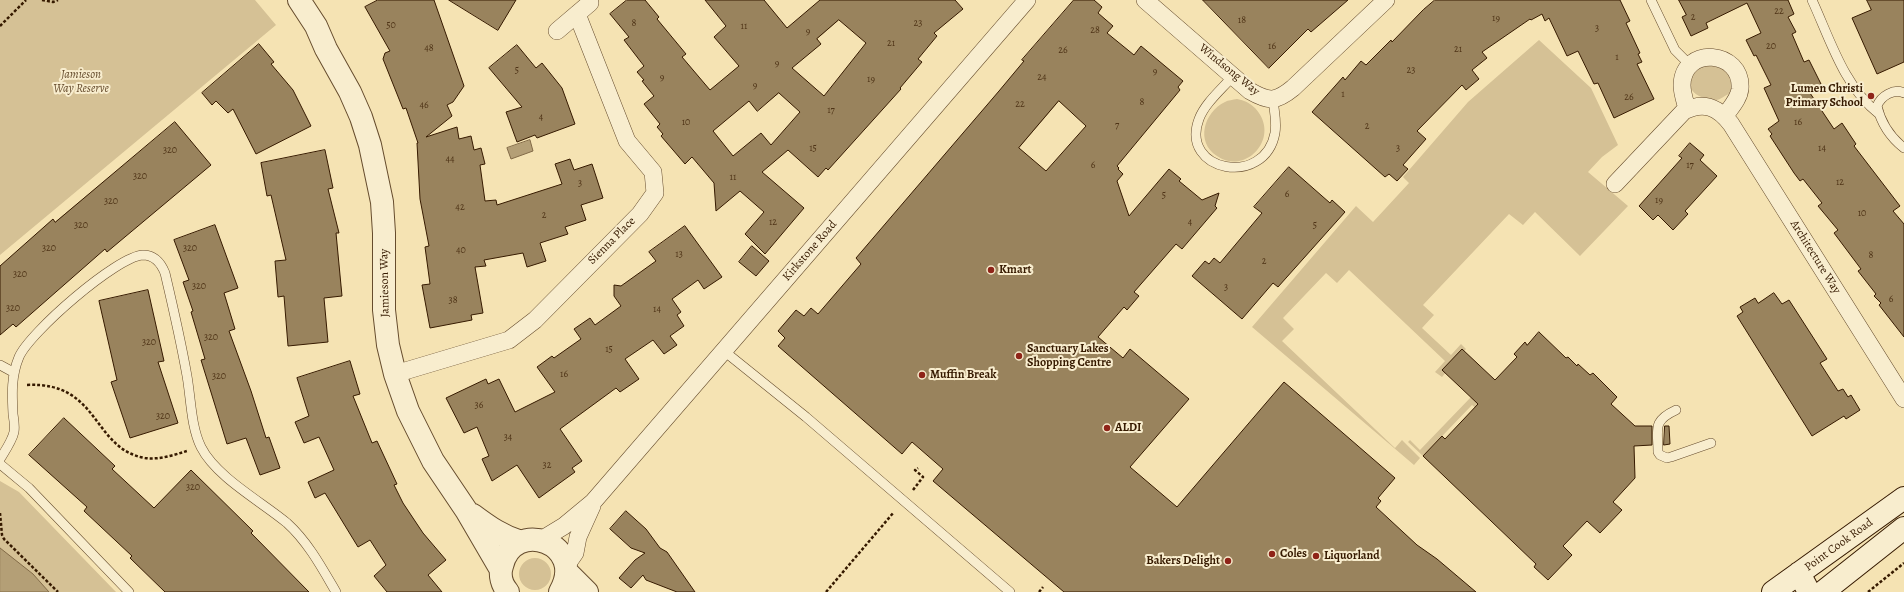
<!DOCTYPE html>
<html>
<head>
<meta charset="utf-8">
<style>
  body { margin:0 }
  canvas { display:block; background:#f5e3b3 }
</style>
</head>
<body>
<canvas width="1904" height="592"></canvas>
<script>
const ctx = document.querySelector('canvas').getContext('2d');
ctx.lineJoin = 'round';
function fillPath(path, color) {
  ctx.fillStyle = color;
  ctx.fill(path, 'evenodd');
}
function trace(path, color, width, dash) {
  ctx.strokeStyle = color;
  ctx.lineWidth = width;
  ctx.lineCap = dash ? 'butt' : 'round';
  ctx.setLineDash(dash || []);
  ctx.stroke(path);
}
function label(font, color, halo, rows, align = 'center') {
  ctx.font = font + ' Alegreya,serif';
  ctx.lineWidth = 4;
  ctx.setLineDash([]);
  ctx.textBaseline = 'middle';
  ctx.strokeStyle = halo;
  ctx.fillStyle = color;
  for (const [text, x, y, turn = 0] of rows) {
    ctx.save();
    ctx.translate(x, y);
    ctx.rotate((+turn || 0) * Math.PI / 180);
    ctx.textAlign = isNaN(turn) ? turn : align;
    if (halo) ctx.strokeText(text, 0, 0);
    ctx.fillText(text, 0, 0);
    ctx.restore();
  }
}
fillPath(new Path2D(`
  M0,0H255L276,25L0,255Z
  M1539,40L1591,88L1618,145L1602,157L1588,172L1628,206L1580,256L1535,212L1523,225L1509,214L1423,305L1434,315L1422,328L1451,355L1461,344L1466,349L1442,377L1435,372L1445,361L1349,270L1337,283L1326,273L1283,318L1294,329L1282,341L1395,448L1402,440L1420,458L1414,465L1252,327L1356,206L1373,222L1409,183L1403,177L1468,102Z
  M1705,65C1722,66 1737,74 1730,93C1726,95 1720,100 1716,100C1689,99 1679,79 1705,65Z
  M1237,99C1244,100 1250,103 1255,108C1282,137 1246,176 1217,156C1195,142 1204,112 1225,102C1228,100 1233,100 1237,99Z
  M1471,397L1482,403L1477,409L1472,405L1423,456L1408,442L1410,440L1420,450Z
  M0,481L19,492L116,592H0Z
  M519 574a16 16 0 1 1 32 0a16 16 0 1 1-32 0Z`), '#d5c195');
const water = new Path2D(`
  M530,140L533,151L511,159L507,148Z
  M0,548L33,574L49,592H0Z`);
fillPath(water, '#b49f76');
trace(water, '#826a47', 1);
const building = new Path2D(`
  M378,0H434L464,86L453,102L447,105L452,116L426,137L457,127L459,139L471,136L474,150L481,148L485,164L480,165L485,201L496,200L497,205L562,184L555,164L570,159L574,170L592,164L603,198L581,205L586,220L565,227L568,234L540,243L546,261L527,267L523,253L484,260L486,266L475,267L483,313L471,315L472,320L430,328L422,285L430,284L425,247L429,246L420,199L417,143H418L406,108L403,109L383,59L385,53L390,51L365,7Z
  M449,0H516L498,30Z
  M627,0H645L659,17L657,19L686,54L682,57L710,90L739,66L714,37L726,26L705,0H764L787,28L820,0H955L963,9L934,33L937,36L918,59L922,62L900,88L901,89L828,170L826,168L818,177L788,150L762,172L804,208L765,254L745,234L764,212L740,191L716,211L714,183L692,157L685,164L661,136L663,134L657,127L660,124L644,104L654,96L642,81L644,80L637,72L644,66L624,40L629,37L610,14ZM839,20L866,43L824,96L792,68L821,44L817,39ZM779,93L800,112L771,145L761,133L733,156L713,131L749,101L757,111Z
  M1074,0H1094L1102,7L1098,13L1113,26L1107,33L1134,55L1141,46L1183,81L1178,87L1180,90L1117,166L1119,168L1118,169L1123,174L1117,181L1129,216L1169,169L1181,179L1179,181L1202,200L1219,193L1215,206L1217,208L1182,249L1176,244L1134,292L1139,296L1127,310L1124,307L1098,337L1123,358L1130,349L1189,399L1130,467L1177,507L1284,382L1395,478L1378,498L1381,501L1376,507L1417,545L1437,559L1476,592H1064L933,481L943,469L912,442L902,454L778,346L785,338L778,331L796,310L804,316L811,308L818,314L861,264L856,258L999,91L1024,61L1022,60ZM1059,101L1086,126L1046,171L1019,148Z
  M1203,0H1348L1311,32L1308,29L1269,68Z
  M1435,0H1620L1630,21L1626,23L1640,53L1638,54L1642,62L1637,64L1654,99L1614,118L1598,83L1594,84L1578,51L1567,56L1549,18L1545,21L1542,14L1531,20L1530,19L1482,52L1487,58L1472,70L1479,79L1466,90L1462,85L1417,131L1426,139L1403,165L1408,169L1397,181L1389,174L1385,177L1312,112L1343,77L1345,80L1361,61L1366,65L1391,40L1392,42L1423,10Z
  M1679,0H1788L1794,14L1788,17L1796,32L1792,34L1804,62L1809,60L1821,84L1808,90L1834,129L1842,123L1856,144L1854,146L1900,206L1893,211L1904,224V337L1879,305L1881,303L1874,296L1876,294L1858,271L1861,269L1834,233L1838,230L1818,206L1822,203L1803,179L1800,181L1794,173L1770,136L1772,134L1768,129L1779,121L1764,88L1771,85L1756,55L1754,56L1746,40L1761,33L1747,3L1706,23L1708,28L1691,36L1682,17L1686,15Z
  M1867,0H1904V62L1877,74L1852,18L1871,10Z
  M259,44L274,62L271,64L293,90L311,126L256,154L233,109L228,113L216,101L212,105L202,93Z
  M517,45L536,68L542,63L562,88L575,124L537,138L535,135L517,142L506,112L522,107L489,68Z
  M175,122L211,165L107,252L105,249L16,327L13,324L0,335V266L53,219L55,222Z
  M1690,143L1704,155L1700,160L1717,176L1685,211L1688,214L1673,230L1658,215L1653,220L1639,206L1682,158L1679,156Z
  M325,150L333,188L328,189L339,233H336L342,296L324,298L328,342L288,346L284,296L278,297L275,261L286,260L271,195L267,196L261,163Z
  M1289,167L1330,203L1332,200L1345,212L1278,287L1273,283L1242,319L1192,276L1205,261L1209,264L1214,258L1220,263L1262,213L1254,207Z
  M215,225L238,288L224,293L235,329L229,331L251,391L266,438L269,437L280,468L260,475L246,438L227,444L201,360L205,359L191,312L193,311L183,282L189,280L174,240Z
  M685,226L722,277L704,289L698,280L672,299L681,312L677,315L684,326L670,336L677,345L664,354L653,340L625,359L639,379L620,392L616,388L560,429L582,461L572,468L575,472L539,498L517,465L492,481L482,459L489,456L477,427L464,433L446,398L486,379L488,384L499,379L515,412L555,392L537,367L552,356L554,358L581,339L574,329L590,318L595,325L621,306L614,296V285L621,286L656,261L649,252Z
  M752,246L769,261L756,276L739,262Z
  M148,290L164,361L158,362L178,423L130,438L111,382L117,380L99,301Z
  M1774,293L1782,304L1789,300L1827,359L1820,363L1838,391L1843,389L1848,397L1851,395L1860,410L1846,419L1844,416L1812,436L1737,316L1743,312L1740,307L1755,298L1758,303Z
  M1539,332L1566,358L1568,357L1577,366L1578,364L1590,375L1593,373L1617,397L1611,404L1635,426H1652V445L1634,446L1635,478L1613,502L1622,510L1600,533L1587,521L1563,546L1572,555L1548,580L1534,567L1536,564L1423,456L1442,436L1445,439L1478,404L1442,370L1462,349L1495,380L1517,357L1514,354L1525,342L1527,345Z
  M350,361L360,394L353,396L372,443L377,441L397,484L394,485L403,503L423,533L446,560L428,575L442,592H387L374,576L386,565L370,540L358,547L325,493L315,498L308,482L334,470L319,437L304,443L295,422L309,416L297,378Z
  M64,418L115,466L112,469L154,508L191,470L253,531L251,533L309,592H165L130,558L132,556L84,511L87,507L29,455Z
  M1665,426H1669L1670,444L1664,445Z
  M626,511L646,529L660,548L667,552L695,592H677L646,580L643,575L631,588L619,578L635,560L645,553L631,548L610,529Z`);
fillPath(building, '#99835d');
trace(building, '#361a00', 1);
const service = new Path2D(`
  M1651,0L1675,50L1690,65
  M1812,0C1830,39 1844,87 1879,114
  M1233,76C1222,89 1205,103 1199,119C1179,172 1265,188 1275,133C1277,121 1274,111 1273,99
  M1904,93C1894,88 1881,96 1877,106C1881,123 1890,137 1904,148
  M724,351L806,417L1010,592
  M0,365L13,372
  M1676,410C1652,421 1658,429 1658,452L1660,455L1667,458L1671,457L1711,443
  M0,459C5,451 12,441 14,432C15,426 14,420 13,414C12,394 11,376 19,357C29,333 117,256 143,255C155,255 161,263 165,273C173,307 181,342 187,376C191,399 191,427 201,447C216,477 262,502 287,523C308,542 322,568 336,592
  M0,464L29,488L129,592`);
const minor = new Path2D(`
  M1145,0L1250,91C1269,102 1276,102 1293,88L1386,0
  M557,31L590,3
  M1687,109C1685,101 1682,93 1682,85C1683,45 1743,50 1740,89C1739,99 1730,108 1725,116
  M1615,184L1684,111C1704,101 1718,107 1731,124L1904,399
  M395,374L509,340L535,320L640,214L655,193L653,172L627,141L577,14
  M541,540L564,526L593,502L1027,0
  M566,566L575,553L578,537L592,506`);
const tertiary = new Path2D(`
  M299,0L316,26L326,49L350,92L361,117L370,145L382,202L384,233V310L388,345L395,374L408,411L433,461L466,510L501,570
  M473,515C489,527 502,536 521,542
  M567,572L587,592
  M508,592C502,585 499,575 502,566C513,517 588,543 560,592`);
const secondary = new Path2D(`
  M1799,573L1809,592
  M1773,592L1904,498
  M1823,592L1904,528`);
trace(service, '#664c2d', 10);
trace(minor, '#664c2d', 18);
trace(tertiary, '#664c2d', 24);
trace(secondary, '#361a00', 24);
trace(new Path2D(`
  M42,0L53,2L58,0
  M0,26L26,0
  M27,385C100,381 92,449 145,458C159,460 174,455 187,451
  M913,490L923,477L915,470L918,468
  M0,513L2,535L4,539L58,592
  M826,592L894,512
  M1039,592L1043,587
  M1868,592L1904,563`), '#361a00', 2.5, [3, 2]);
trace(service, '#f8edce', 9);
trace(minor, '#f8edce', 17);
trace(tertiary, '#f8edce', 22);
trace(secondary, '#f8edce', 22);
for (const [x, y, r, color] of [
  [1871,96,4,"#8f2418"],
  [991,270,4,"#8f2418"],
  [1019,356,4,"#8f2418"],
  [922,375,4,"#8f2418"],
  [1107,428,4,"#8f2418"],
  [1272,554,4,"#8f2418"],
  [1316,556,4,"#8f2418"],
  [1228,561,4,"#8f2418"]
]) {
  const dot = new Path2D();
  dot.arc(x, y, r, 0, 2 * Math.PI);
  ctx.fillStyle = color;
  ctx.fill(dot);
  trace(dot, '#f8edce', 1.5);
}
label('10px', '#4f3417', null, [
  ["22",1779,12],
  ["2",1693,18],
  ["19",1496,19],
  ["18",1242,21],
  ["8",634,24],
  ["23",918,24],
  ["50",391,26],
  ["11",744,27],
  ["3",1597,29],
  ["28",1095,31],
  ["9",808,32],
  ["21",891,44],
  ["16",1272,47],
  ["20",1771,47],
  ["48",429,49],
  ["21",1458,50],
  ["26",1063,51],
  ["1",1617,58],
  ["9",777,64],
  ["5",517,71],
  ["23",1411,71],
  ["9",1155,72],
  ["9",662,78],
  ["24",1042,78],
  ["19",871,80],
  ["9",755,86],
  ["1",1343,95],
  ["26",1629,98],
  ["8",1142,103],
  ["22",1020,105],
  ["46",424,106],
  ["17",831,111],
  ["4",541,118],
  ["10",686,123],
  ["16",1798,123],
  ["7",1117,126],
  ["2",1367,127],
  ["15",813,149],
  ["3",1398,149],
  ["14",1822,149],
  ["320",170,151],
  ["44",450,160],
  ["6",1093,166],
  ["17",1690,166],
  ["320",140,177],
  ["11",733,178],
  ["12",1840,183],
  ["3",580,184],
  ["6",1287,195],
  ["5",1164,196],
  ["19",1659,201],
  ["320",111,202],
  ["42",460,208],
  ["10",1862,214],
  ["2",544,216],
  ["12",773,223],
  ["4",1190,223],
  ["320",81,226],
  ["5",1315,226],
  ["320",49,249],
  ["320",190,249],
  ["40",461,251],
  ["13",679,255],
  ["8",1871,256],
  ["2",1264,262],
  ["320",20,275],
  ["320",199,287],
  ["3",1226,288],
  ["6",1891,300],
  ["38",453,301],
  ["320",13,309],
  ["14",657,310],
  ["320",211,338],
  ["320",149,343],
  ["15",609,350],
  ["16",564,375],
  ["320",219,377],
  ["36",479,406],
  ["320",163,417],
  ["34",508,438],
  ["32",547,466],
  ["320",193,488]
]);
label('12px', '#361a00', '#f8edce', [
  ["Windsong Way",1229,70,39],
  ["Sienna Place",612,241,-45],
  ["Kirkstone Road",810,251,-49],
  ["Architecture Way",1815,257,58],
  ["Jamieson Way",385,283,-91],
  ["Point Cook Road",1839,545,-36]
]);
label('italic 12px', '#664c2d', '#f8edce', [
  ["Jamieson",81,75],
  ["Way Reserve",81,89]
]);
label('bold 12px', '#361a00', '#f8edce', [
  ["Lumen Christi",1863,89,"right"],
  ["Primary School",1863,103,"right"],
  ["Kmart",999,270],
  ["Sanctuary Lakes",1027,349],
  ["Shopping Centre",1027,363],
  ["Muffin Break",930,375],
  ["ALDI",1115,428],
  ["Coles",1280,554],
  ["Liquorland",1324,556],
  ["Bakers Delight",1220,561,"right"]
], 'left');
</script>
</body>
</html>
